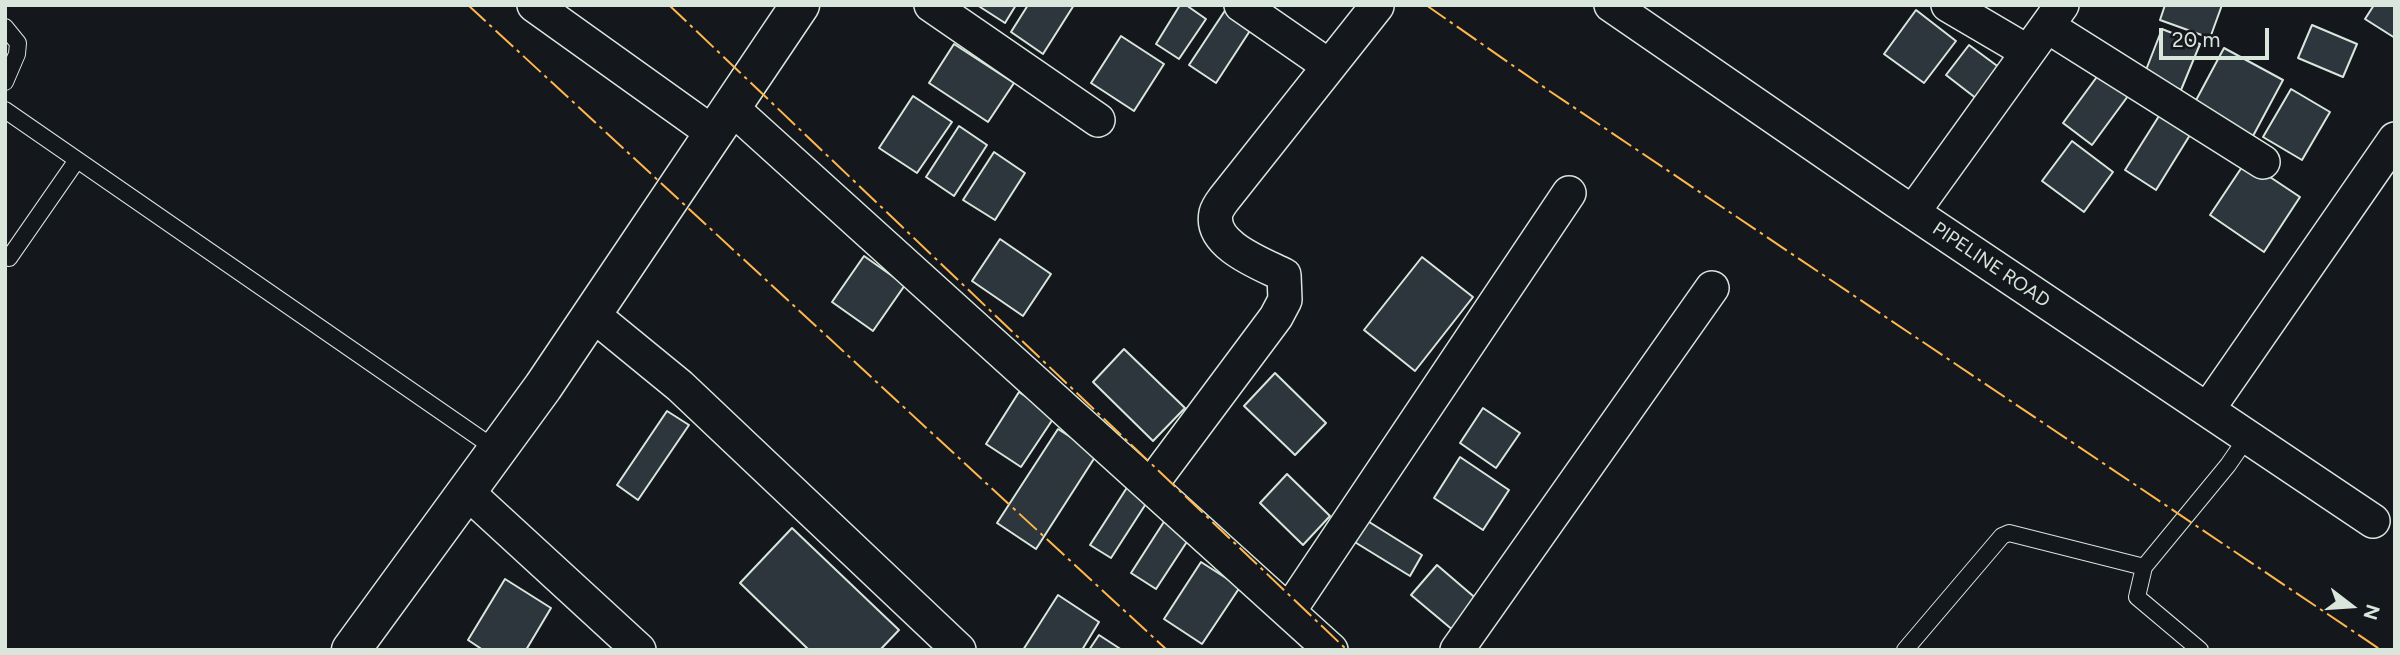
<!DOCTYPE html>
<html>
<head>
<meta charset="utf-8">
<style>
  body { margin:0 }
  #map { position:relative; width:2400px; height:655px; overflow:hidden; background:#14181c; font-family:Figtree,sans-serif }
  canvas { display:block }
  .frame { position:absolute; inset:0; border:7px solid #d8e6dc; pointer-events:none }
  .north { position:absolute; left:2316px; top:571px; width:70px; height:70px; -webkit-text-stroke:5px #14181c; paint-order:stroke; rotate:107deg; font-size:19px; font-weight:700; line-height:28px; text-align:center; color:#d8e6dc }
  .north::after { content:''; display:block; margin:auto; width:24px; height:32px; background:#d8e6dc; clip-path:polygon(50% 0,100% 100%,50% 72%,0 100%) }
  .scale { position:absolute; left:2159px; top:28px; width:110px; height:32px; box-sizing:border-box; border:4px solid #d8e6dc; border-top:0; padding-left:9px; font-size:21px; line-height:24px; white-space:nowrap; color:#d8e6dc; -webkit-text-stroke:5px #14181c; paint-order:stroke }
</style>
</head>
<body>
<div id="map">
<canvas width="2400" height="655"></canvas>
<div class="frame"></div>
<div class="north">N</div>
<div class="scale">20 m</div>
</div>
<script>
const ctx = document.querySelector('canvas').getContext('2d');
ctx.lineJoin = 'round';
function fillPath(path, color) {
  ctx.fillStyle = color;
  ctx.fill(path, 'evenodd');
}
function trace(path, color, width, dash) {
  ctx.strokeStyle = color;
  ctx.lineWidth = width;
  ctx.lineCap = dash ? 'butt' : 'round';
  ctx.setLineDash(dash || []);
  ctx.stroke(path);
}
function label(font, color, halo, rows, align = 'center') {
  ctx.font = font + ' Figtree,sans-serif';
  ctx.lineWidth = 5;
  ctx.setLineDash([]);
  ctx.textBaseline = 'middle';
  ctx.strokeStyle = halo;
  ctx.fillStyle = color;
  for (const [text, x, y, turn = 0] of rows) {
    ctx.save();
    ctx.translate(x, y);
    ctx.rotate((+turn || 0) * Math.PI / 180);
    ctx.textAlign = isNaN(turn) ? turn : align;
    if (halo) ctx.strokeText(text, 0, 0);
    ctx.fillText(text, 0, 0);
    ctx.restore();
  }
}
const building = new Path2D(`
  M977,5H1016L1005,23Z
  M1028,5H1074L1043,54L1011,32Z
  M1180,5H1186L1206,19L1179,59L1156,44Z
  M2165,5H2222L2210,38L2160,20Z
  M2374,5H2395V38L2365,19Z
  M1228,6L1255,23L1216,83L1189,65Z
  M1916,10L1956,41L1924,83L1884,54Z
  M2312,25L2357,44L2343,77L2298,58Z
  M2162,29L2200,44L2181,90L2144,75Z
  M1121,36L1164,64L1134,111L1091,83Z
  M954,44L1014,83L988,122L929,83Z
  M1969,45L2000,68L1977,99L1946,75Z
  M2224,48L2283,80L2253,136L2194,104Z
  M2099,74L2128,96L2092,145L2063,123Z
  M2291,89L2330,112L2302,160L2263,137Z
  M913,96L952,122L917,173L879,148Z
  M2159,116L2190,135L2156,190L2125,170Z
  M959,126L987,145L954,196L926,177Z
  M2072,141L2113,172L2084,212L2042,181Z
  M994,152L1025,173L995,220L963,200Z
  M2246,161L2300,197L2264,252L2210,215Z
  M1000,239L1051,274L1023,316L972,281Z
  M864,256L905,285L873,331L832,302Z
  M1422,257L1473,297L1415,371L1364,330Z
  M1124,349L1185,408L1153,441L1093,382Z
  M1275,373L1326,423L1295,455L1244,406Z
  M1019,392L1055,416L1021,467L986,444Z
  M1483,408L1520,433L1496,468L1460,443Z
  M667,411L689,425L638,500L617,485Z
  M1058,429L1097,454L1036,549L997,523Z
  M1460,457L1509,490L1483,530L1434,498Z
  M1287,474L1330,516L1303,545L1260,503Z
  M1128,486L1149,499L1111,558L1090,545Z
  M1167,517L1192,534L1156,589L1131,573Z
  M1366,520L1422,555L1410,576L1353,541Z
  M792,528L899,630L880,650H809L740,583Z
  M1201,562L1240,587L1202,644L1164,619Z
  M1437,565L1479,601L1454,631L1411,595Z
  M505,579L551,608L526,650H483L468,640Z
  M1058,595L1099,622L1082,650H1023Z
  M1099,635L1122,650H1089Z`);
fillPath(building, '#2c363c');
trace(building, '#d8e6dc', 2);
const service = new Path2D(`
  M5,27L18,43L17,54L5,82
  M5,110L497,450
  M9,258L77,160
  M1905,650L2002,536L2009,533L2144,567
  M2200,650L2137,597L2144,567L2228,465L2248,436`);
const minor = new Path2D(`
  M534,5L713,133
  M931,5L1098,120
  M1241,5L1329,66
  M1611,5L1893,199L2373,521
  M1948,5L2028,52
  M2047,26L2263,162
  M732,108L1331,650
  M1913,212L2062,5
  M592,314L680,386L959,650
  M2208,409L2395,139
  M1150,486L1276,317L1285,300L1284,275C1262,264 1209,245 1216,213C1217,209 1221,203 1224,199L1377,6
  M467,492L639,650
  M1289,611L1569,193
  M1457,650L1712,288`);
const tertiary = new Path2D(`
  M351,650L543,387L800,5`);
trace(service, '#d8e6dc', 18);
trace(minor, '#d8e6dc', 36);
trace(tertiary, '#d8e6dc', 41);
trace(service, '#14181c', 16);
trace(minor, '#14181c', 33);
trace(tertiary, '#14181c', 38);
trace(new Path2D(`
  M468,5L1167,650
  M669,5L1347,650
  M1426,5L1548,90L2381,650`), '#ffb74d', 2, [24, 5, 3.5, 5]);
label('19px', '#d8e6dc', '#14181c', [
  ["PIPELINE ROAD",1991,265,34]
]);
</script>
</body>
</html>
